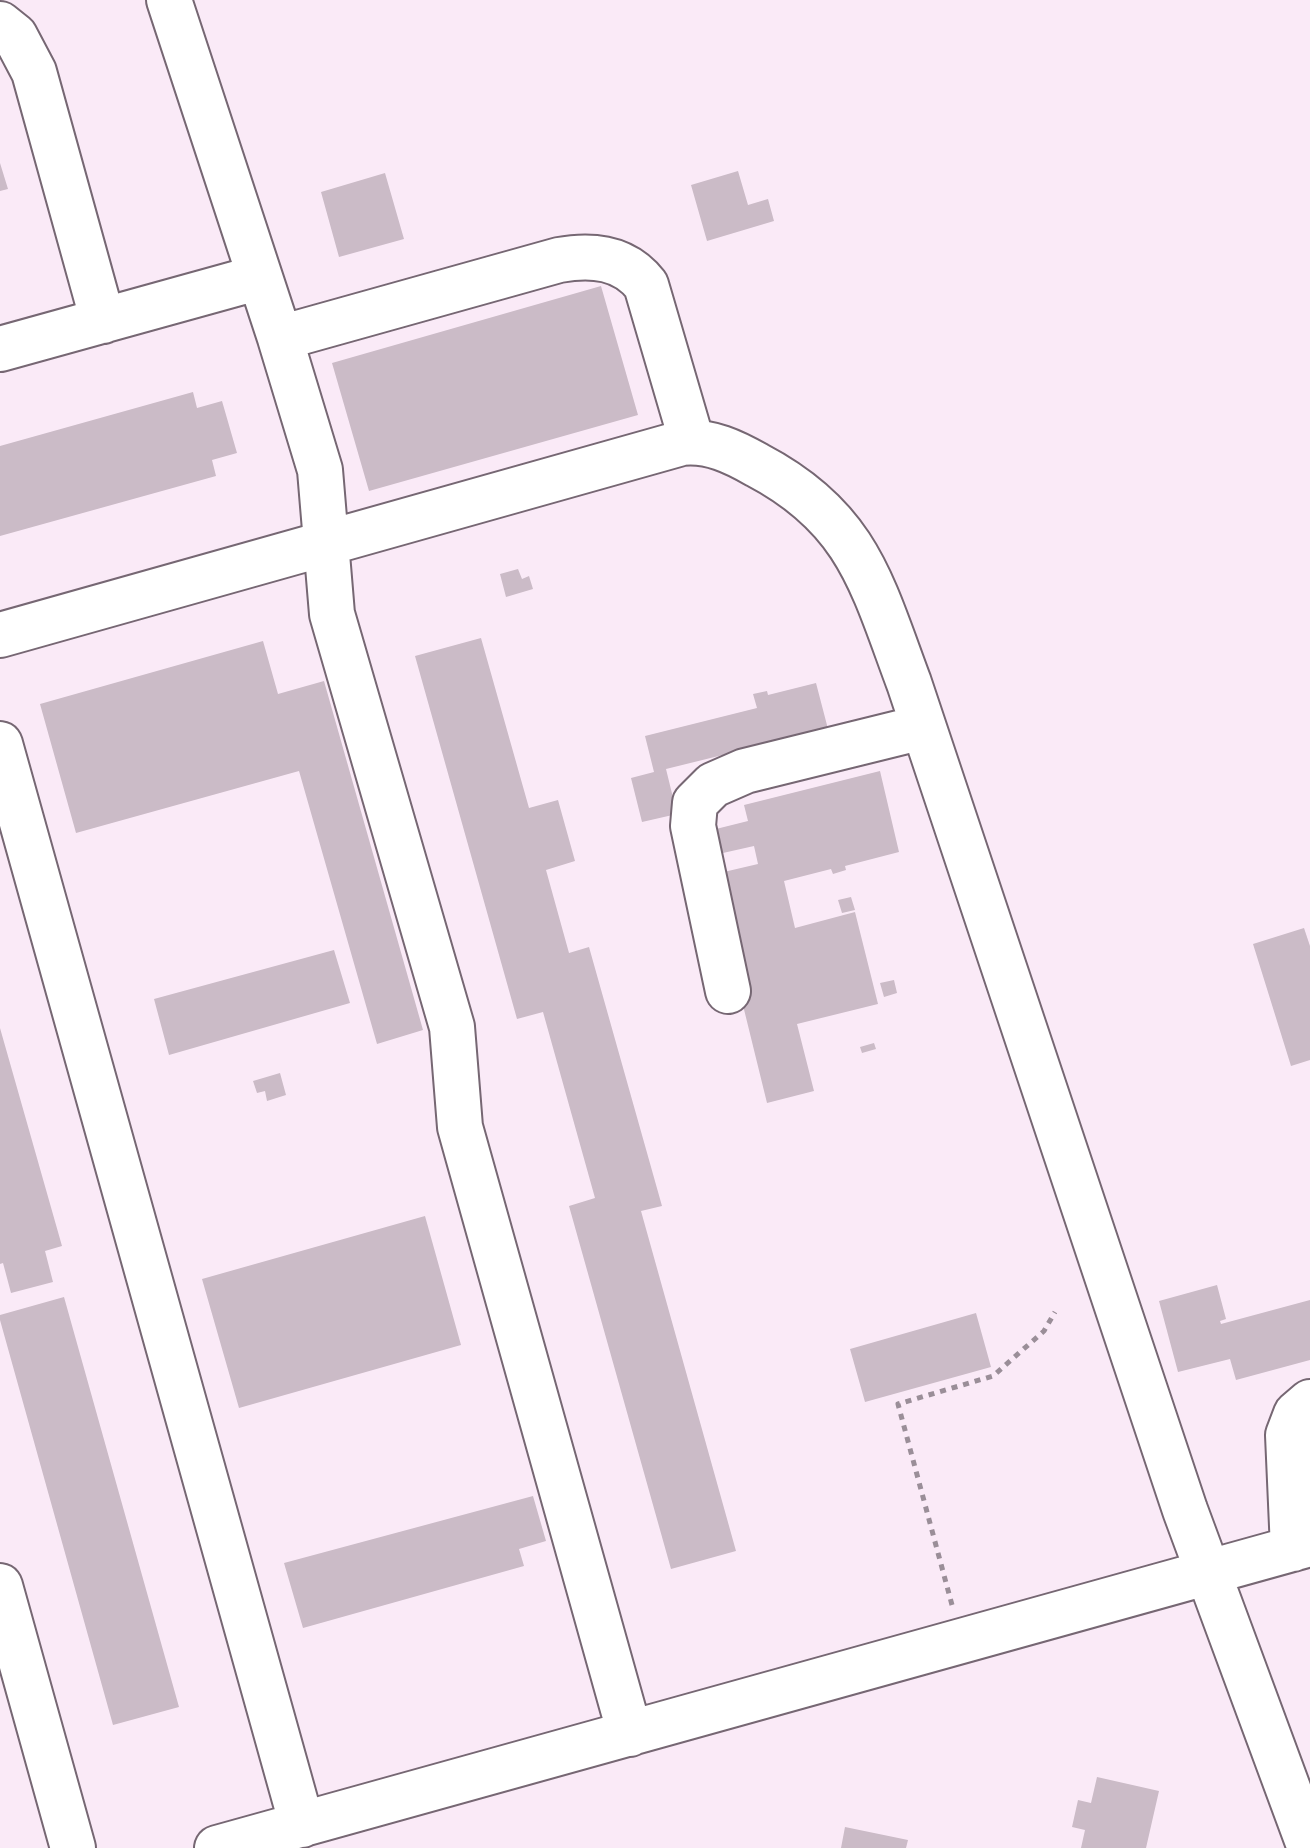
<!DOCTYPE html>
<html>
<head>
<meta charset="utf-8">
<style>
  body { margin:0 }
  canvas { display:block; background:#faeaf7 }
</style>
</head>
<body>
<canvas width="1310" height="1848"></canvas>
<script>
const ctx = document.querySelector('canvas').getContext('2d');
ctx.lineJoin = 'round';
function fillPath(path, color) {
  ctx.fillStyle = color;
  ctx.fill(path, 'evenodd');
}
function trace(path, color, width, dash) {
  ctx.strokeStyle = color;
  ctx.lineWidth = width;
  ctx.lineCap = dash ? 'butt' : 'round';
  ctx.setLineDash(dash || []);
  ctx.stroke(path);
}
fillPath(new Path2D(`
  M0,163L8,189L0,191Z
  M738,171L748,205L768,199L774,221L707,241L691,185Z
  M385,173L404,239L339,257L321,192Z
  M601,286L638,415L369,491L332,363Z
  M193,392L197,408L222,401L237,453L212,460L216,476L0,536V446Z
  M518,569L522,579L529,576L533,589L506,597L500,574Z
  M481,638L529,808L558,800L575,861L546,870L569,953L589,947L662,1206L641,1211L736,1551L671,1569L569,1206L595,1198L543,1012L517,1019L415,656Z
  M263,641L278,694L324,681L423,1030L377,1044L299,771L76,833L40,704Z
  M816,683L828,729L666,769L677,814L642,822L631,778L654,772L645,736L757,708L753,694L767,691L768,695Z
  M880,771L899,852L845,866L846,870L833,874L831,869L784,881L795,928L855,912L878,1004L797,1024L814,1091L767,1103L711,875L758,864L754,846L714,855L708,831L748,821L744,805Z
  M851,897L855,910L842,913L838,900Z
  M1304,928L1310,946V1060L1291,1066L1253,944Z
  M334,950L350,1003L169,1055L154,999Z
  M894,980L897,993L884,997L880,983Z
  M0,1028L62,1246L45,1251L53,1282L11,1293L3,1263L0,1264Z
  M874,1043L876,1049L862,1053L860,1047Z
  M280,1073L286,1095L267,1101L265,1091L257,1093L253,1081Z
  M425,1216L461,1345L239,1408L202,1279Z
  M1217,1285L1226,1319L1220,1321L1221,1324L1310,1300V1360L1236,1380L1230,1359L1178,1372L1159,1301Z
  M64,1297L179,1707L113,1725L0,1320V1315Z
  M976,1313L991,1367L865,1402L850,1349Z
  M533,1496L546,1541L519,1549L524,1566L303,1628L284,1563Z
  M1097,1777L1159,1791L1146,1848H1081L1085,1830L1072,1827L1078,1800L1091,1803Z
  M845,1827L908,1840L906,1848H841Z`), '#cbbbc7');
const minor = new Path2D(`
  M169,0L280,338
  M0,24L15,36L34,72L103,321
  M0,349L260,277
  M0,635L682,443C710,440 734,452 757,465C858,518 872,584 909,683L1185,1510L1310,1848
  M0,744L302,1825
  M728,991L693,826L695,803L713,785L745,771L923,727
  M1293,1549L1288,1435L1296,1414L1310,1402
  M0,1586L73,1848
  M630,1734L460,1127L452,1027L332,614L320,470L280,338L559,260C592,254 624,257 646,285L692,442
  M217,1848L1310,1544`);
trace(minor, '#766773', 48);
trace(new Path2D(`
  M952,1605L898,1404L993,1376L1044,1331L1055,1312`), '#9a8e98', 5, [6, 6]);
trace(minor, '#fff', 44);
</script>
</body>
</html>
